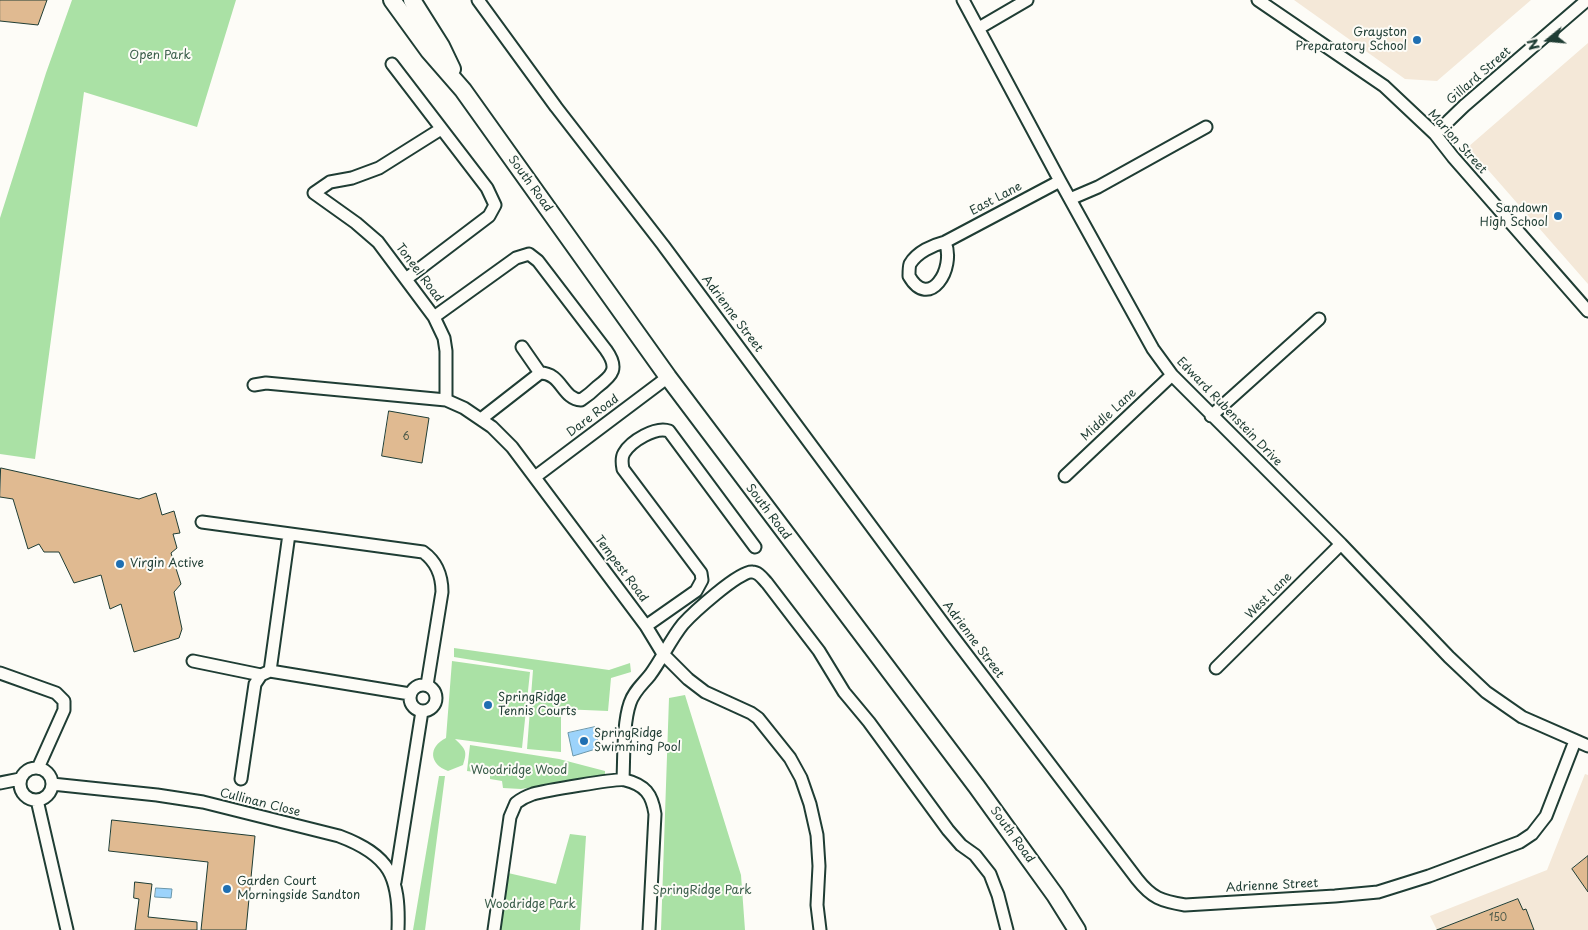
<!DOCTYPE html>
<html>
<head>
<meta charset="utf-8">
<style>
  body { margin:0 }
  #map { position:relative; width:1588px; height:930px; overflow:hidden; background:#fdfcf7; font-family:"Playpen Sans",sans-serif }
  canvas { display:block }
  .north { position:absolute; left:1523px; top:15px; width:50px; height:50px; -webkit-text-stroke:4px #fdfcf7; paint-order:stroke; rotate:253deg; font-size:14px; font-weight:700; line-height:20px; text-align:center; color:#1f3d34 }
  .north::after { content:''; display:block; margin:auto; width:18px; height:22px; background:#1f3d34; clip-path:polygon(50% 0,100% 100%,50% 72%,0 100%) }
</style>
</head>
<body>
<div id="map">
<canvas width="1588" height="930"></canvas>
<div class="north">N</div>
</div>
<script>
const ctx = document.querySelector('canvas').getContext('2d');
ctx.lineJoin = 'round';
function fillPath(path, color) {
  ctx.fillStyle = color;
  ctx.fill(path, 'evenodd');
}
function trace(path, color, width, dash) {
  ctx.strokeStyle = color;
  ctx.lineWidth = width;
  ctx.lineCap = dash ? 'butt' : 'round';
  ctx.setLineDash(dash || []);
  ctx.stroke(path);
}
function label(font, color, halo, rows, align = 'center') {
  ctx.font = font + ' "Playpen Sans",sans-serif';
  ctx.lineWidth = 4;
  ctx.setLineDash([]);
  ctx.textBaseline = 'middle';
  ctx.strokeStyle = halo;
  ctx.fillStyle = color;
  for (const [text, x, y, turn = 0] of rows) {
    ctx.save();
    ctx.translate(x, y);
    ctx.rotate((+turn || 0) * Math.PI / 180);
    ctx.textAlign = isNaN(turn) ? turn : align;
    if (halo) ctx.strokeText(text, 0, 0);
    ctx.fillText(text, 0, 0);
    ctx.restore();
  }
}
fillPath(new Path2D(`
  M1294,0H1531L1437,81L1405,79Z
  M1588,43V284L1468,147Z
  M1585,774L1588,775V930H1437L1430,916L1547,870Z`), '#f4e8d8');
fillPath(new Path2D(`
  M72,0H236L197,127L84,92L35,459L0,454V218L46,73Z
  M454,648L609,670L630,663L631,672L611,678L608,711L561,709V752L527,749L533,670L454,657Z
  M452,661L530,672L522,748L455,739C465,749 468,750 463,765L448,771C429,764 428,747 446,738Z
  M685,695L741,875L745,930H661L669,698Z
  M470,745L559,759L605,771V776L521,789L503,788L502,781L490,779V774L467,771Z
  M439,776H445L425,930H413Z
  M570,834L586,836L580,930H500L508,873L556,884Z`), '#aae1a5');
const water = new Path2D(`
  M595,727L599,748L573,756L568,733Z
  M156,888L172,889L171,898L155,897Z`);
fillPath(water, '#9cd3fb');
trace(water, '#6a97ab', 1);
const building = new Path2D(`
  M0,0H47L38,25L0,21Z
  M389,411L429,418L422,463L382,456Z
  M1,468L139,499L156,493L162,515L174,511L180,533L173,534L177,548L171,553L181,584L174,592L182,629L179,638L134,652L121,604L110,609L101,575L74,583L59,552H44L39,544L28,549L13,499L0,497Z
  M112,820L255,836L246,930H201L208,862L109,851Z
  M1588,856V892L1572,869Z
  M135,882L152,884L148,917L197,922V930H135L139,899L134,898Z
  M1518,899L1523,910L1526,909L1534,930H1437Z`);
fillPath(building, '#e0ba91');
trace(building, '#1f3d34', 1);
const street = new Path2D(`
  M478,0L556,107L663,245L951,634L1137,879C1152,898 1161,901 1185,905L1335,896L1378,892L1429,876L1520,842L1532,834L1546,816L1575,741
  M963,0L1060,181L1153,349L1172,375L1341,544L1449,657L1486,692L1522,717L1588,746
  M1258,0L1384,86L1435,134L1453,157L1588,311
  M979,28L1027,0
  M392,64L487,188L495,205L489,216L406,279
  M441,129L379,168L352,178L330,182L314,193L356,223L378,242L434,317L444,338L446,351V400
  M1435,134L1464,106L1587,0
  M1070,199L1098,187L1206,127
  M945,242C956,269 929,311 909,276C909,273 909,267 910,264C917,252 933,245 945,242L1060,181
  M434,317L516,258L529,254L538,261L606,350C619,368 613,375 597,387C592,392 587,396 581,400C562,399 562,373 540,373L481,419
  M522,347L540,373
  M254,385L266,383L446,400L464,408L492,427L512,447L646,626L663,654L688,679L705,692L751,713L758,718L790,758L801,778L810,804L817,835L819,866L817,905L820,930
  M1211,416L1319,319
  M1065,476L1172,375
  M535,477L668,377
  M202,522L423,552C437,562 442,576 442,592L427,685
  M646,626L696,591L702,580L701,573L623,469C622,464 621,458 624,453C631,441 656,426 669,431L755,547
  M193,661L261,675
  M1216,668L1341,544
  M270,671L410,694
  M0,673L56,693L64,701V710L38,768
  M410 698a13 13 0 1 1 26 0a13 13 0 1 1-26 0Z
  M20 784a16 16 0 1 1 32 0a16 16 0 1 1-32 0Z
  M241,779L255,684L261,675L270,671L289,534
  M623,779C624,757 623,723 630,703C634,691 642,685 650,675C662,659 670,640 683,624C692,614 740,570 752,572C759,572 763,579 767,583L819,651L844,692L869,722L948,830L961,845L975,855L990,874L998,895L1007,930
  M0,783L20,779
  M52,784L157,795L203,802L339,836C390,855 400,877 398,930
  M37,800L67,930
  M395,882L422,711
  M494,930L510,817L516,803C521,799 527,796 533,794C543,791 618,778 625,780C645,785 652,794 655,814L649,930`);
const secondary = new Path2D(`
  M392,0L429,51L463,90L668,377L977,787L1055,895L1077,930
  M412,0L441,46L452,69`);
trace(street, '#1f3d34', 15);
trace(secondary, '#1f3d34', 20);
trace(street, '#fdfcf7', 11);
trace(secondary, '#fdfcf7', 16);
for (const [x, y, r, color] of [
  [1417,40,5,"#1f6fb2"],
  [1558,216,5,"#1f6fb2"],
  [120,564,5,"#1f6fb2"],
  [488,705,5,"#1f6fb2"],
  [584,741,5,"#1f6fb2"],
  [227,889,5,"#1f6fb2"]
]) {
  const dot = new Path2D();
  dot.arc(x, y, r, 0, 2 * Math.PI);
  ctx.fillStyle = color;
  ctx.fill(dot);
  trace(dot, '#fdfcf7', 2);
}
label('10px', '#4f5c4b', null, [
  ["6",406,437],
  ["150",1498,918]
]);
label('12px', '#1f3d34', '#fdfcf7', [
  ["Grayston",1407,33,"right"],
  ["Preparatory School",1407,47,"right"],
  ["Sandown",1548,209,"right"],
  ["High School",1548,223,"right"],
  ["Virgin Active",130,564],
  ["SpringRidge",498,698],
  ["Tennis Courts",498,712],
  ["SpringRidge",594,734],
  ["Swimming Pool",594,748],
  ["Garden Court",237,882],
  ["Morningside Sandton",237,896]
], 'left');
label('12px', '#3b5e4b', '#fdfcf7', [
  ["Open Park",160,56],
  ["Woodridge Wood",519,771],
  ["SpringRidge Park",702,891],
  ["Woodridge Park",530,905]
]);
label('12px', '#1f3d34', '#fdfcf7', [
  ["Gillard Street",1479,76,-41],
  ["Marion Street",1457,142,48],
  ["South Road",530,184,54],
  ["East Lane",996,199,-28],
  ["Toneel Road",419,273,53],
  ["Adrienne Street",732,314,53],
  ["Edward Rubenstein Drive",1229,412,46],
  ["Middle Lane",1109,415,-43],
  ["Dare Road",593,416,-37],
  ["South Road",768,512,53],
  ["Tempest Road",621,569,53],
  ["West Lane",1269,596,-45],
  ["Adrienne Street",973,640,53],
  ["Cullinan Close",260,803,14],
  ["South Road",1012,835,54],
  ["Adrienne Street",1272,886,-3]
]);
</script>
</body>
</html>
